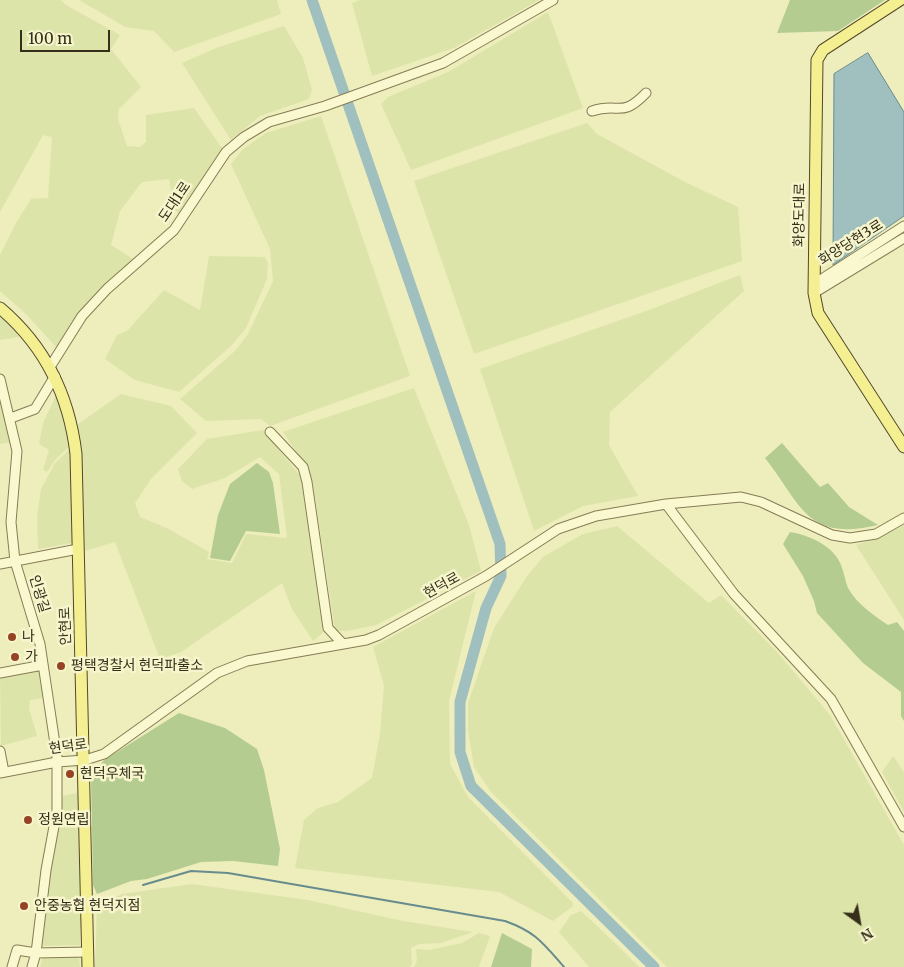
<!DOCTYPE html>
<html>
<head>
<meta charset="utf-8">
<style>
  body { margin:0 }
  #map { position:relative; width:904px; height:967px; overflow:hidden; background:#eeedbc; font-family:Merriweather,serif }
  canvas { display:block }
  .north { position:absolute; left:834px; top:897px; width:50px; height:50px; -webkit-text-stroke:4px #f6f5cc; paint-order:stroke; rotate:148deg; font-size:14px; font-weight:700; line-height:20px; text-align:center; color:#352e1b }
  .north::after { content:''; display:block; margin:auto; width:18px; height:22px; background:#352e1b; clip-path:polygon(50% 0,100% 100%,50% 72%,0 100%) }
  .scale { position:absolute; left:20px; top:30px; width:90px; height:22px; box-sizing:border-box; border:2px solid #352e1b; border-top:0; padding-left:6px; font-size:15px; line-height:18px; white-space:nowrap; color:#352e1b; -webkit-text-stroke:4px #f6f5cc; paint-order:stroke }
</style>
</head>
<body>
<div id="map">
<canvas width="904" height="967"></canvas>
<div class="north">N</div>
<div class="scale">100 m</div>
</div>
<script>
const ctx = document.querySelector('canvas').getContext('2d');
ctx.lineJoin = 'round';
function fillPath(path, color) {
  ctx.fillStyle = color;
  ctx.fill(path, 'evenodd');
}
function trace(path, color, width, dash) {
  ctx.strokeStyle = color;
  ctx.lineWidth = width;
  ctx.lineCap = dash ? 'butt' : 'round';
  ctx.setLineDash(dash || []);
  ctx.stroke(path);
}
function label(font, color, halo, rows, align = 'center') {
  ctx.font = font + ' Merriweather,"Noto Sans KR",serif';
  ctx.lineWidth = 5;
  ctx.setLineDash([]);
  ctx.textBaseline = 'middle';
  ctx.strokeStyle = halo;
  ctx.fillStyle = color;
  for (const [text, x, y, turn = 0] of rows) {
    ctx.save();
    ctx.translate(x, y);
    ctx.rotate((+turn || 0) * Math.PI / 180);
    ctx.textAlign = isNaN(turn) ? turn : align;
    if (halo) ctx.strokeText(text, 0, 0);
    ctx.fillText(text, 0, 0);
    ctx.restore();
  }
}
fillPath(new Path2D(`
  M0,0H61L66,5L120,35L111,49L141,87L119,109L118,119L127,146L140,147L146,142V115L194,108L224,151L181,217L174,208L169,179L142,182L120,211L111,245L133,259L86,306L58,349L26,314L0,291V255L16,223L31,199L48,198L52,137L43,135L0,212Z
  M79,0H277L281,14L174,52L154,31L125,27Z
  M360,0H539L454,48L372,76L352,3Z
  M548,12L583,108L411,170L381,104L388,97L448,72Z
  M284,26L303,58L312,90L309,99L260,116L231,140L182,63L216,48Z
  M321,116L410,376L270,426L261,419L206,421L180,399L236,350L248,334L273,281L270,249L231,164L243,149L266,133Z
  M587,123L597,134L685,182L738,207L742,261L474,354L414,181Z
  M209,256L265,257L268,263L267,279L246,328L232,345L179,392L135,380L105,359L117,335L127,331L164,290L200,310Z
  M740,275L744,291L610,412L609,445L638,496L583,506L534,531L480,369L649,310Z
  M0,314L12,325L19,337L0,340Z
  M57,386L73,443L56,459L47,472L43,470L49,450L39,444L43,423L54,400Z
  M414,388L469,525L481,571L376,625L347,631H335L313,484L307,468L283,432Z
  M0,393L13,442L0,444Z
  M121,394L171,406L197,433L151,479L135,503L140,517L167,528L209,552L207,559L232,563L246,534L287,538L279,474L260,457L225,478L192,489L182,481L178,469L207,439L263,430L301,477L324,632L313,641L292,609L282,583L181,652L160,659L115,542L85,551L78,424Z
  M70,449L72,543L38,549L37,517L41,489L55,463Z
  M904,525V620L856,545L882,536Z
  M617,526L709,603L721,595L777,652L830,715L904,845V967H667L491,792L474,767L468,731V703L494,628L527,576L543,557L583,534Z
  M476,591L449,701L450,764L468,797L572,902L573,906L553,921L499,892L295,868L304,820L318,808L338,802L372,778L380,734L384,685L373,647Z
  M39,669L44,698L30,700L29,708L37,736L1,746L0,675Z
  M893,756L904,772V812L882,772Z
  M78,793L81,918L80,945L41,946L49,869L61,815L62,796Z
  M192,884L308,900L403,921L473,932L441,943L419,944L411,948L412,964L410,967H95L97,906L122,894Z
  M581,911L613,941L639,967H589L559,932L571,915Z
  M479,933L490,936L479,967H414L417,960L416,949L429,950L462,943Z
  M79,956L80,967H40L43,957Z`), '#dde4aa');
fillPath(new Path2D(`
  M790,0H885L838,31L777,33Z
  M782,443L820,487L828,483L849,507L878,525C806,542 802,505 765,458Z
  M257,463L269,472L273,483L280,534L246,531L230,561L210,558L218,515L230,484Z
  M790,532C809,535 834,546 841,565C844,572 845,581 848,588C857,604 873,615 888,625L897,622L904,631V721L901,716V692L863,663L817,613L814,601L803,576L783,544Z
  M179,713L225,728L257,749L264,770L280,849L278,866L233,861L201,862L147,879L131,881L97,894L93,885L91,777L104,760Z
  M502,933L532,949L531,967H491Z`), '#b5cc91');
const water = new Path2D(`
  M868,53L904,112V216L833,265L834,74Z`);
fillPath(water, '#a0bfbf');
trace(water, '#688c8d', 1);
trace(new Path2D(`
  M143,885L191,871L228,873L505,921C536,932 543,943 564,967`), '#688c8d', 2);
trace(new Path2D(`
  M312,0L500,544L501,576L486,608L460,702V752L471,786L654,967`), '#a0bfbf', 11);
const minor = new Path2D(`
  M592,111C619,102 621,119 646,93
  M814,284L904,226
  M814,293L904,238
  M50,367L82,316L107,289L174,230L226,152L244,137L269,122L325,106L443,63L553,0
  M0,379L17,451L11,522L15,561L40,644L57,757V810L46,870L36,953L32,967
  M11,418L35,409L55,376
  M270,432L303,467L307,482L328,628L343,644
  M666,504L734,594L831,699L904,827
  M0,564L78,549
  M0,673L43,665
  M0,751L4,772
  M0,773L57,762L85,760L104,754L217,673L247,661L366,640L379,635L486,576L558,529L596,516L666,504L741,497L761,502L832,535L850,538L876,534L904,518
  M12,967L17,950L36,953L88,952`);
const major = new Path2D(`
  M900,0L823,50L817,60L814,293L818,313L904,447
  M0,308C45,346 69,395 76,454L88,967`);
trace(minor, '#867c56', 11);
trace(major, '#53482b', 13);
trace(minor, '#f9f8cf', 9);
trace(major, '#f4f092', 11);
for (const [x, y, r, color] of [
  [12,637,5,"#964325"],
  [15,657,5,"#964325"],
  [61,666,5,"#964325"],
  [70,774,5,"#964325"],
  [28,820,5,"#964325"],
  [24,906,5,"#964325"]
]) {
  const dot = new Path2D();
  dot.arc(x, y, r, 0, 2 * Math.PI);
  ctx.fillStyle = color;
  ctx.fill(dot);
  trace(dot, '#f6f5cc', 2);
}
label('14px', '#352e1b', '#f6f5cc', [
  ["도대1로",175,202,-56],
  ["화양도대로",800,215,-89],
  ["화양당현3로",851,243,-32],
  ["현덕로",442,586,-29],
  ["인광길",39,594,73],
  ["안현로",66,626,-92],
  ["현덕로",68,747,-8]
]);
label('14px', '#352e1b', '#f6f5cc', [
  ["나",22,637],
  ["가",25,657],
  ["평택경찰서 현덕파출소",71,666],
  ["현덕우체국",80,774],
  ["정원연립",38,820],
  ["안중농협 현덕지점",34,906]
], 'left');
</script>
</body>
</html>
